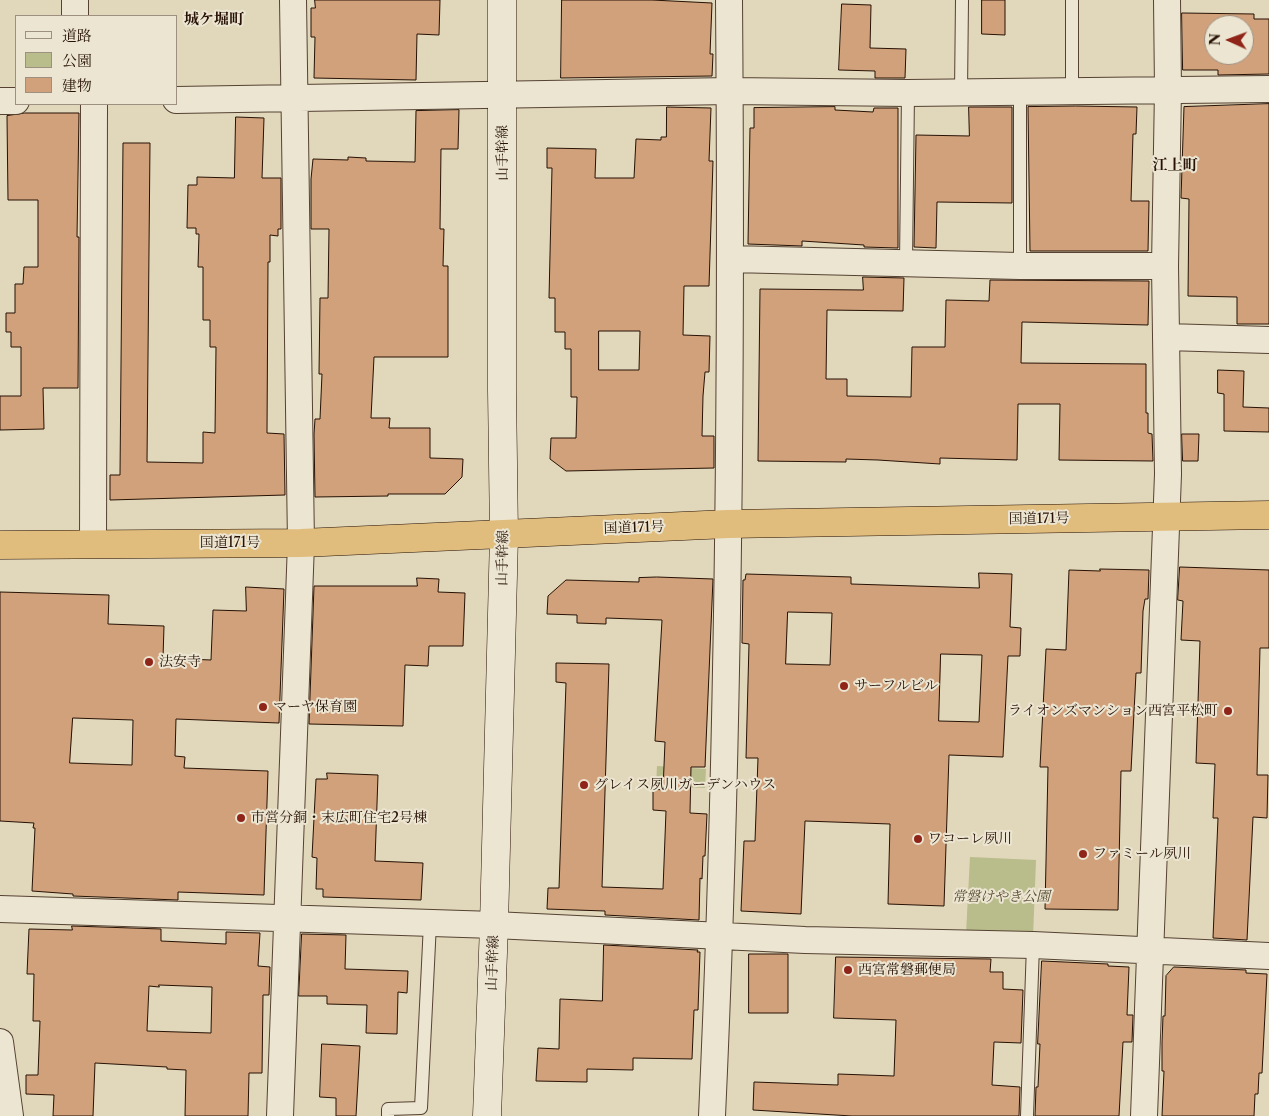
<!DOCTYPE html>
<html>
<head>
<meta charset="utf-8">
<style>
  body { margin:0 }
  #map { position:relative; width:1269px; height:1116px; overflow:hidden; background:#e1d7ba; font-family:"Libre Caslon Text","Noto Serif JP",serif }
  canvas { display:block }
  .legend { position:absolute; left:15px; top:15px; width:162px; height:90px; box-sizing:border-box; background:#ece5d2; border:1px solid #9d9080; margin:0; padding:6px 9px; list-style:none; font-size:15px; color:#261104 }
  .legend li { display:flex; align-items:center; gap:10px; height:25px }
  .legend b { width:25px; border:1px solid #9d9080 }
  .north { position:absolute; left:1204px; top:15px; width:50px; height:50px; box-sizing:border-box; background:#ece5d2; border:1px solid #9d9080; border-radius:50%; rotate:272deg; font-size:14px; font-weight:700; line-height:20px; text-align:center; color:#261104 }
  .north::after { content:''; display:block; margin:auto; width:18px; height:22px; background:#8f2418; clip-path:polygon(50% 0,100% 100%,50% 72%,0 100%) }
</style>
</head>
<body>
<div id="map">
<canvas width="1269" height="1116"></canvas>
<ul class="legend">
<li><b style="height:6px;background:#ece5d2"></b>道路</li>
<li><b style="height:14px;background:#b9bc8b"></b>公園</li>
<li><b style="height:14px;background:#d0a17b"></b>建物</li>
</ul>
<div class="north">N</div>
</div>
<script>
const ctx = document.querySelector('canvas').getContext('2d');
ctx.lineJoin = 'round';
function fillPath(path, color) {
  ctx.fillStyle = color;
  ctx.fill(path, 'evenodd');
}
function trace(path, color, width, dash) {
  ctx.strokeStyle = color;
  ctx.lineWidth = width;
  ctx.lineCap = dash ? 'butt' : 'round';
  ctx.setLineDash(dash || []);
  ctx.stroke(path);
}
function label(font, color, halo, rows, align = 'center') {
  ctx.font = font + ' "Libre Caslon Text","Noto Serif JP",serif';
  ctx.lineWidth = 4;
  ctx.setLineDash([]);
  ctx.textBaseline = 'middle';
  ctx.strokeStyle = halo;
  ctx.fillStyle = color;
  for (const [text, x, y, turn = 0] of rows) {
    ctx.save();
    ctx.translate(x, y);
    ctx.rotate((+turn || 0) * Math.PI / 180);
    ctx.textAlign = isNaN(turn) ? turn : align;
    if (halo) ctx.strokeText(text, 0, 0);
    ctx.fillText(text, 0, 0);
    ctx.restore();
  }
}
fillPath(new Path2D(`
  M657,766L706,769L705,788L656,786Z
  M970,857L1036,860L1033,937L966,934Z`), '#b9bc8b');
const building = new Path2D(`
  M315,0H440L439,35L417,34L416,80L314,78L315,37H311V8H315Z
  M562,0H652L712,3L710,54H713L712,76L561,78Z
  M982,0H1005V35L982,34Z
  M842,4L871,5L870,48L906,49L905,78H875V71L839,70Z
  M1182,13L1254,14V19H1269V74L1218,75V70H1183ZM1214,25H1244V55H1214Z
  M1269,104V324H1237V297L1188,296L1189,199L1181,198L1184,107Z
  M1076,106L1137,107L1136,134H1133L1131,201H1149L1148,251H1030L1028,107Z
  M667,107L711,108L709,161H713L709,286H684L683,335L710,336L709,372H705L703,396L702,436H714V468L566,471L550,459L551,438H576L577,397H571V349H565V332H555V298H549L552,168H547V148L596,149L595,178H634L636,139L661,140V137H666ZM599,331H640L639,370H599Z
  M835,107V110L873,112L874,108H898V248L864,247V245L802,241V246L748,244L750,128H754V108Z
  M969,107H1012V203L937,202L936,248L914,247L916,135L969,136Z
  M459,110L458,149H441L440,229H444L443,266H448V357H374L371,418H390L389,428H430V458L463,459L462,477L445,494H388V496L315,497L314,434L315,419H320L322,374H319L320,298H328L329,229H311V179L313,159L348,160V157L366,158V161L415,162L416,111Z
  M25,113H79L77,237H79L78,388H43L44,429L0,430V396H21V347H11V332H6V313H15V284H23L24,267H38V200H8L7,116Z
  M236,117L264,118L262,178H281V229H278V236L270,235V262H268L267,433L284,434L285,495L110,500V475H120L123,143H150L147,462L203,463V432L215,433L216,347H210V320H203V267H198L199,234H196V228H187L188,185H197V177L234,178Z
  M863,277L904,278L903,311L827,310L826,379H847V396L911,397L912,347H945L946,300L989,301L990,280L1149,281L1148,325L1022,322L1021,363L1146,364V413H1148V433L1152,434L1153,461L1059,460L1060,404H1018L1017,460L940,458V464L878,460L846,459V462L758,461L760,289L863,290Z
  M1218,370L1244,371L1243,407L1269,408V432L1224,431V394L1218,393Z
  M1182,434H1199L1198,461H1183Z
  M1180,567L1269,570V648H1260L1257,775H1268L1267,818L1253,817L1247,940L1213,938L1218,818H1213L1215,764L1196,763L1200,641L1181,640L1183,601L1178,600Z
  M1100,569L1149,570L1148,599H1145L1143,611L1141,673H1136L1131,771H1121L1118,910L1045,909L1048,767H1040L1046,649L1066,650L1069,570L1100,571Z
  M979,573L1012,574L1010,627L1021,628L1020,656H1008L1003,757L949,755L944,906L888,904L890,824L805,821L801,914L741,911L744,841H755L758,758H746L749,644L742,643L743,580H745L746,574L851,577V584L979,588ZM788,612L832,613L830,665L786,664ZM941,654L982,655L979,722L939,721Z
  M657,577L713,579L705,767H691L690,813L707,814L705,856H703L702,879L700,878L699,920L605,915V911L547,909L548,888H559L566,683L556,682V663L609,664L602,887L663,889L666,811L653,810V789L663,790L665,742L655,741L662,620L606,618V624L577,623V615L547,614L548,596L566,580L639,582V578Z
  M417,578L439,579L438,592L465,593L463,646H429L428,666L405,665L403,726L309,724L314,586H417Z
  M246,587L284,589L279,723L176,719L175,756L185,757L184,768L268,771L264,895L178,892V900L73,896V894L32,891L35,828H33L34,823L0,821V592L109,595L108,624L164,626L163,658L211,660L213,610L246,611ZM73,718L133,720L132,765L70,763Z
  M327,773L378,775L375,861L423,863L421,900L323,897V889H316L317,858L312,857L316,779H327Z
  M72,926L161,929V941L226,944V932L260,933L258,966L270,967L269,995H263L262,1073H249L248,1116H185L186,1070L167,1069V1067L95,1063L93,1116H53L54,1095L26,1094V1075H38L40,1021H33L34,974H27L29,929L72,930ZM159,985L212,987L211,1033L147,1031L149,986L159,987Z
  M302,934L346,935L345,969L408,971L407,993L398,992L397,1034L366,1033L367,1005L327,1004V996H299Z
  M604,945L698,950L697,952H700L698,1010H694L692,1059L633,1058V1070L587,1069V1082L536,1081L538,1048L559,1049L560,999L602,1001Z
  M749,954H788V1013H749Z
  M836,957L991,959L990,972H1003V989L1023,990L1021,1043L994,1042L992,1085L1020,1087L1019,1116H852L753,1110L754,1082L838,1085V1074L894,1076L896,1020L834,1018Z
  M1042,961L1108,964V966L1129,967L1127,1015H1133L1132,1042H1123L1119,1116H1035L1036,1087H1038L1040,1044H1038Z
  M1174,967L1246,970V973L1267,974L1262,1073H1259L1258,1094H1255L1254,1116H1162L1164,1071H1162V1043L1163,1016H1165L1166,976Z
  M322,1044L360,1046L356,1116H336V1098L320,1097Z`);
fillPath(building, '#d0a17b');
trace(building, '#261104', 1);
const lane = new Path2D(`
  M1020,91V266
  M1072,91V0
  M961,92L962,0
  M906,262L908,93
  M388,1116V1109L421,1108L430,923
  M1027,1116L1033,945`);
const street = new Path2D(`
  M75,16V0
  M176,100L730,91L908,93L1269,89
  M0,101H16
  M731,259L1020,266H1165
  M1166,337L1269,340
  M93,544L94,104
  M0,909L494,925L805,940L1033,945L1269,956
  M0,1042L10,1116
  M280,1116L301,543L293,0
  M712,1116C729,744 732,372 729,0
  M1144,1116L1168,474L1165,266L1168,89L1167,0`);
const secondary = new Path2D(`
  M487,1116L494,925L504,536L502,390V0`);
const highway = new Path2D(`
  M0,545L301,543L728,524L1269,515`);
trace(lane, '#554232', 14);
trace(street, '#554232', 28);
trace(secondary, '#261104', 29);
trace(highway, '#261104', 29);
trace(lane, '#ece5d2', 12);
trace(street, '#ece5d2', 26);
trace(secondary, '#ece5d2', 28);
trace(highway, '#e0bc7d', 28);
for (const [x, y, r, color] of [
  [149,662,5,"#8f2418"],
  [844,686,5,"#8f2418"],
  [263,707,5,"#8f2418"],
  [1228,711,5,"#8f2418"],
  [584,785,5,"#8f2418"],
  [241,818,5,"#8f2418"],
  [918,839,5,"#8f2418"],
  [1083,854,5,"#8f2418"],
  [848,970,5,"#8f2418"]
]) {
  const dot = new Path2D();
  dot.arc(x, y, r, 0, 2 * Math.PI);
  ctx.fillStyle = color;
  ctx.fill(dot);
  trace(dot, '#ece5d2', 2);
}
label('14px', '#261104', '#ece5d2', [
  ["山手幹線",503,153,-90],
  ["国道171号",1039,519,-1],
  ["国道171号",634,528,-2],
  ["国道171号",230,543],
  ["山手幹線",503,558,-89],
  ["山手幹線",493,963,-88]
]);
label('14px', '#261104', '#ece5d2', [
  ["法安寺",159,662],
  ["サーフルビル",854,686],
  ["マーヤ保育園",273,707],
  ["ライオンズマンション西宮平松町",1218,711,"right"],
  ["グレイス夙川ガーデンハウス",594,785],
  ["市営分銅・末広町住宅2号棟",251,818],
  ["ワコーレ夙川",928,839],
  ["ファミール夙川",1093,854],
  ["西宮常磐郵便局",858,970]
], 'left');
label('italic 14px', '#594d33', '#ece5d2', [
  ["常磐けやき公園",1001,897]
]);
label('bold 15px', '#261104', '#ece5d2', [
  ["城ケ堀町",214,20],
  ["江上町",1175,166]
]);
</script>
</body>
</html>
